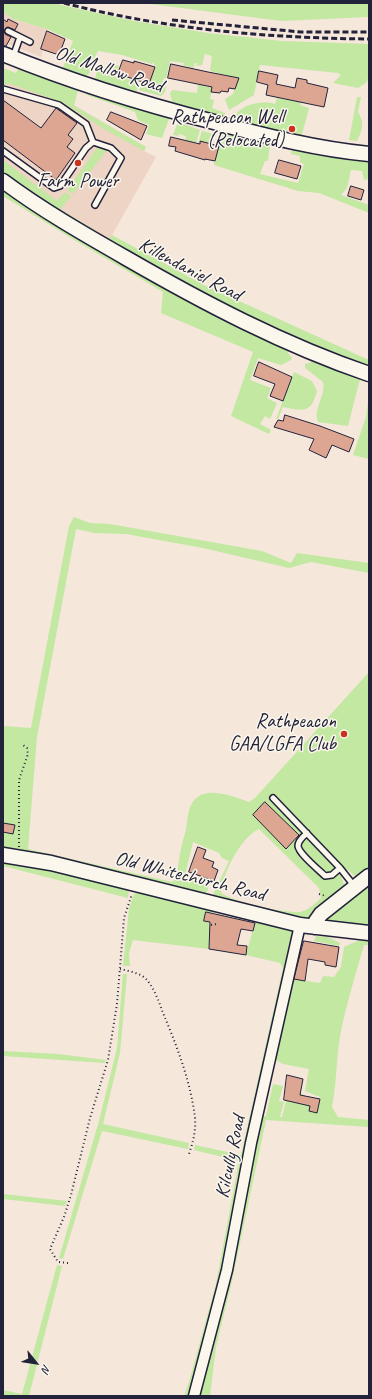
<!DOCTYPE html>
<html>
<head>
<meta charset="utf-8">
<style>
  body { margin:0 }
  #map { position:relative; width:372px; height:1399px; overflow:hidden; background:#f5e7da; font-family:Caveat,sans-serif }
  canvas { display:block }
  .frame { position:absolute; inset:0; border:4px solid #22223b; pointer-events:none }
  .north { position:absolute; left:16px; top:1343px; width:40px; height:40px; -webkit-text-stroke:3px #fbf7ec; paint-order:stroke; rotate:120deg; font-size:11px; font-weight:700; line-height:16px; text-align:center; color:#22223b }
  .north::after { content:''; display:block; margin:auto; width:14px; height:18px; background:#22223b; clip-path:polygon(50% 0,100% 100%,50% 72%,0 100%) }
</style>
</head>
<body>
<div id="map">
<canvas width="372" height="1399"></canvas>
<div class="frame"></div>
<div class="north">N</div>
</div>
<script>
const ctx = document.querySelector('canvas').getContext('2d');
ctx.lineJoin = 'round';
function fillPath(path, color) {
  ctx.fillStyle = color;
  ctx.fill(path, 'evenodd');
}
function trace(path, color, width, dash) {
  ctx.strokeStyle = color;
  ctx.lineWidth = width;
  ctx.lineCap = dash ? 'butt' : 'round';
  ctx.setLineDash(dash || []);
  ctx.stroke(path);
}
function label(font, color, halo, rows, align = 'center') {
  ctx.font = font + ' Caveat,sans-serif';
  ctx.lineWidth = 3;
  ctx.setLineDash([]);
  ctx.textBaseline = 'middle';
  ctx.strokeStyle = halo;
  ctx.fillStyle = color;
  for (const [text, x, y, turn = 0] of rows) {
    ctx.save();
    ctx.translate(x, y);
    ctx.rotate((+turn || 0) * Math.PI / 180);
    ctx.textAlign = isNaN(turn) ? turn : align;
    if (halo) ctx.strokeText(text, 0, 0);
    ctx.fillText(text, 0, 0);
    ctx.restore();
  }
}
fillPath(new Path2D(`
  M4,12L13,19L47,29L41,49L43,50L41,57L3,42Z
  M3,81L62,98L146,147L144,151L156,157L110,239L57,208L3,169Z`), '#eed4c4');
fillPath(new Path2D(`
  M3,3H52L134,21L208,33L282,41L369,44V73L367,82L358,88L333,83L341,75L338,73L260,65L254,95L229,110L225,99L233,94L238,78L210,71L212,56L205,54L202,65L196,66L197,63H195L193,68L183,65L184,63L170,61L166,78H164L162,84L166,85L165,92L161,96L139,90L142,82L149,84L152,76L144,74L151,70L154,71L156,66L154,65V62L152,64L122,55L98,51L90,67L92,70L85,78L62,70L73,41L47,29L13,19L4,12L3,13Z
  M143,3H369V17L281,21Z
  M3,62L6,63L3,68L16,73L19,67L78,90L74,106L146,147L144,151L106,130L61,102L8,83L7,85L3,84Z
  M112,64L119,66L116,75L139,83L136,93L95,80L97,70Z
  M198,84L212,88L210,99L214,100L212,108L225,113L224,119L171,104L172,100L170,94L172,90L197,93Z
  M86,92L172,118L169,119L162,138L146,134L149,125L138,120L135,112L87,95Z
  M290,95L302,98L300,105L309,108L301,138L235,121L234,117C242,104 261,100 275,104L277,98L289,100Z
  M357,97H361L358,112C365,123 362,130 357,141L349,140Z
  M178,122L200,130L195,146L185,141L186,136L179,134L178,136L173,135Z
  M202,131L214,134L211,143L199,140Z
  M219,132L270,144L268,161H265L260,174L298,183L304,164L300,162V156L291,154L292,149L369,161V179L364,180L362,171L351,170L347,188L341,195L369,205V213L319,193L298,191L214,165L218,146L216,145Z
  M103,147L107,150L73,194L67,190L97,148Z
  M3,160L57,201L65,192L71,197L60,209L109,239L112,235L206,286L369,360V370L262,326L107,243L3,175Z
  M3,188L288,348V353L292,358L291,360L281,365L258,358L250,380L271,388L267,398L277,403L270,419L265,416L260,424L271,430L269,434L231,416L253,352L161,313L163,292L71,238L3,196Z
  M313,358L356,376L360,379L348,426L318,422C313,408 326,396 323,382L305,368V364L310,363Z
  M294,372L312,381L317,391C311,414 303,411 283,407L278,419H276Z
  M369,395V459L353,455L366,417Z
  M74,517L90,523L110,524L262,551L291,563L297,553L369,563V573L311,562L289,568L203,548L126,534L94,533L76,529L37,737L28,849L172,882L177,878C178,861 181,846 186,830C187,822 188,810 192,803C204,784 232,796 249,802L255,798L369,672V871L358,879L348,870L341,876L345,887L310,917L303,920L214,898L213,895L229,861L222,858L219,853L193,842L185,875L207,882L208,890L204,896L3,849V726L31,728L69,526ZM259,829L319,888L321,898C315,904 307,911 300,912C282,913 235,902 221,893C222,874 241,837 259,829Z
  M3,859L109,883L127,889L129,893L128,898L3,866Z
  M368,882L369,928L326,922L325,920Z
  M140,892L213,909V913L206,912L204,921L212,922L209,949L133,940L129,953L130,966H123L129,909L134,894Z
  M221,911L281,926L290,930L294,938L226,1260L189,1396H184L189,1382L216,1284L239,1161L194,1150L195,1145L241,1155L283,968L280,963L246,955L255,922L221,914Z
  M316,936L328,937L340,943L339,946L314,941Z
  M362,939H369V945H364C356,973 347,1002 341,1031C336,1056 337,1082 332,1107L338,1117L369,1120V1127L266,1120L232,1281L216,1347L210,1396H199L252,1154L262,1116H266L273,1084L283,1086L279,1101L284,1102L280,1117H282L286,1101L300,1093L306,1096L317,1112L320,1097L305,1091L309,1069L283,1064L274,1059L292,979L320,983L323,976L334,977L341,967L344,947Z
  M123,974H127L120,1053L103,1124L189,1143L188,1149L102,1131L63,1259L59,1258L99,1121L117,1048Z
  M3,1051L58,1054L106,1060L105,1063L3,1056Z
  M3,1194L67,1201L65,1206L3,1199Z
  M57,1265L62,1266L29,1396H3V1390L22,1394Z`), '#c2e8a2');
const building = new Path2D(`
  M3,19L7,22L8,19L18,24L15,30L8,27L5,29V34L11,37L6,46H3Z
  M47,31L65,39L59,55L41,49Z
  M123,60L134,63V61L155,67L149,84L118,74Z
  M171,64L208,72L239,78L235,89L229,88L228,92L221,91L220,93L211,92L212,87L168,78Z
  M259,71L278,75L276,84L295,88L297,78L307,80V83L328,88L324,107L266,95L268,85L257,82Z
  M3,100L41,128L56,108L77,123L68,135L73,139L67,147L75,153L56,180L3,140Z
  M111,112L147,126L141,140L107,120Z
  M171,137L200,144V141L219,146L215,161L205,159V160L175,151L176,147L169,146Z
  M279,160L301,166L297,179L275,173Z
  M351,186L364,190L361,200L348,196Z
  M259,362L292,377L283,401L270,396L275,384L254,376Z
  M285,415L320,426L354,439L349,452L332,445L326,458L309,450L314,439L274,427L278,420L283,421Z
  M265,802L299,835L286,849L253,815Z
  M3,823L15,825L13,834L3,832Z
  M198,847L206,850L203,858L214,862L212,867L218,870L214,881L189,872Z
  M206,912L255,923L253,931L241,929L237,945L247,946L246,955L209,949L210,922L204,921Z
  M304,941L339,947L336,967L325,965V962L308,959L305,981L294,979Z
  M287,1075L303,1079L300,1095L320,1099L317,1113L309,1111L310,1106L284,1100Z`);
fillPath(building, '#dca692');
trace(building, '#22223b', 1);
const lane = new Path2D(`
  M8,31L30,42
  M13,57L20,37
  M3,89L59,105L86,124L93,142
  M3,151L54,188L60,186L86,148L93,142L111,148L121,158L95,205
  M273,798L340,868L355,887
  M307,833C304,836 298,840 298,846C299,854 319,870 325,876L332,875L340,868`);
const street = new Path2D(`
  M194,1396L227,1270L251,1143L300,925`);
const secondary = new Path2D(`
  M3,54C72,82 143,104 214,122C265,136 317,149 369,154
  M3,181C42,210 84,234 126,258C204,303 284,345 369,374
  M3,855L51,863L300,925L369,933
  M315,927L316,921L321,914L369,876`);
trace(lane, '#22223b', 8);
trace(street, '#22223b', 13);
trace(secondary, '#22223b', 17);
trace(new Path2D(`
  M19,847V780L28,754L27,748L23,745
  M319,894L326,896
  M211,925L217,924
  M120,969C129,971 141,973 147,980C155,990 159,1002 163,1013C177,1046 191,1083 195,1118C196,1131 193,1142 189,1154
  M68,1263L58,1262L50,1249L64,1217L71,1195L90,1118L108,1060L117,1004L124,918L132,894`), '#22223b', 2, [1, 3]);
trace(lane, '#fbf7ec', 5);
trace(street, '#fbf7ec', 10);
trace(secondary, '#fbf7ec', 14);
trace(new Path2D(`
  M64,3C164,29 266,38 369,39
  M172,20L301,32H369`), '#22223b', 3, [6, 3]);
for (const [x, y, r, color] of [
  [292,129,4,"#c8321e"],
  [78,163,4,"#c8321e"],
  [344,734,4,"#c8321e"]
]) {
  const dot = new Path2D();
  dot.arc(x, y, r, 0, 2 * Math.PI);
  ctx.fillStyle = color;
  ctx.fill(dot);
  trace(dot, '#fbf7ec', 1.5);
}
label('20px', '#22223b', '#fbf7ec', [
  ["Old Mallow Road",109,70,18],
  ["Killendaniel Road",190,270,28],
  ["Old Whitechurch Road",190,877,14],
  ["Kilcully Road",231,1157,-78]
]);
label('20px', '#22223b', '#fbf7ec', [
  ["Rathpeacon Well",284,118],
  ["(Relocated)",284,141],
  ["Farm Power",78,182,"center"],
  ["Rathpeacon",336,722],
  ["GAA/LGFA Club",336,745]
], 'right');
</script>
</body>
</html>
